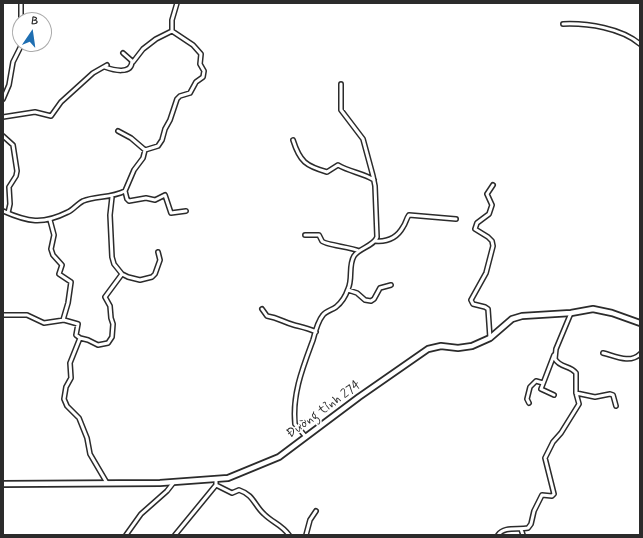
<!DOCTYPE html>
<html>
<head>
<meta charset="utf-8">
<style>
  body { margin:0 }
  #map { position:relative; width:643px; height:538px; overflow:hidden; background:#fff; font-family:Mynerve,sans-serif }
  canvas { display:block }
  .frame { position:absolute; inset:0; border:4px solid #2b2b2b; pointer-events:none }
  .north { position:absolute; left:12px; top:12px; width:40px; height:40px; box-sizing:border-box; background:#fff; border:1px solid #aaa; border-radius:50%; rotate:13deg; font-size:11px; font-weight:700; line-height:16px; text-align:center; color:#2b2b2b }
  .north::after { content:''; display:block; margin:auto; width:14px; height:18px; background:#1f6fb2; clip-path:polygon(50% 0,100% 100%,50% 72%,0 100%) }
</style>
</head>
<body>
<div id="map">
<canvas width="643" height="538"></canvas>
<div class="frame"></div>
<div class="north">B</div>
</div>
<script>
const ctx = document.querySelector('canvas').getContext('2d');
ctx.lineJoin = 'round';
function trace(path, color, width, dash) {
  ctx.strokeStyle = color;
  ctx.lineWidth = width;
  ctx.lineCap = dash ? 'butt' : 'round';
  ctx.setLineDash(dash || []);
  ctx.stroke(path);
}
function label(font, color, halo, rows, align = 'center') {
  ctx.font = font + ' Mynerve,sans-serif';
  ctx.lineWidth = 3;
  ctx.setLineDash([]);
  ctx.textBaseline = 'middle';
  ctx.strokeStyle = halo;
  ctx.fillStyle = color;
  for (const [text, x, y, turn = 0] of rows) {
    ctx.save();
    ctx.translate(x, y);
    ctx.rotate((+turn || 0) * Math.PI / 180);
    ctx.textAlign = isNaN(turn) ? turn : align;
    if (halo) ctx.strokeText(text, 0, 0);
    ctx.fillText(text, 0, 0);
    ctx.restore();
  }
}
const minor = new Path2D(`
  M21,3V20
  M563,24C588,23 621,28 640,44
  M133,62L143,49L156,39L172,31
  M105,67C113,70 132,75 132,61L123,53
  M3,99L9,85L13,62L22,44
  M3,117L35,112L51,116L61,102L93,73L107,65
  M118,131L131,138L145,150
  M3,136L13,145L17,171L16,176L9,187L10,204L8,213
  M293,140C300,162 306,166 327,172L338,165C350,172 363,173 374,180
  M125,191L127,199L129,201L146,198L155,200L165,195L171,213L186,211
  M112,197L110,215L112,257L114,264L122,274L128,277L140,280L152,277L155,274L160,260L158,252
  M3,211C28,222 42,225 68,212C73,210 77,204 83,201C96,196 111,198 125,191L134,170L143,158L145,150L158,146L162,140L165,129L170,120L177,99L180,96L190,93L196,82L203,77L204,71L200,64L201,54L193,45L172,31V20L177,3
  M50,220L54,235L51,249L53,255L62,265L59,274L71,282L68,303L63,320
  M305,235H319C320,237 321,239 322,241C325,245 351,247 359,251
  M375,241C387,242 397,238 403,227C406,223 406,219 409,215L456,219
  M348,290L357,293L365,300L371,301L374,299L380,288L391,285
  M262,309L267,316C279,318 283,322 294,325C302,327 308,328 316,332
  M3,315H27L44,323L64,320L78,324L76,335L80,338L88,340L98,345L108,343L112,337L113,324L111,318L110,306L105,297L122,274
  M80,338L70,363L71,378L66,387L64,399L67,406L79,418L87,438L90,454L107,483
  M490,338L488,309L485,307L473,304L471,300L486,273L493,246L492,241L488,237L475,229L477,223L489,214L492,205L487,194L493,185
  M603,353C615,356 630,364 640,354
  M576,393L595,397L610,394L613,395L616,406
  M554,395L541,389L554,355
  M529,403L527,399L530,387L536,381L543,383
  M306,437L295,424C292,394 303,367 313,340C315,332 318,321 323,315C326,311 332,310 336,307C341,303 346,295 348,289C353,279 348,266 354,256C359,248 374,246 377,237L375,186L373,176L363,139L341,110V84
  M216,485L232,493L239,490C254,495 254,505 264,514C273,523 281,524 289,535
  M521,529L523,535
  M126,535L141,514L167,491L174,482
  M175,535L216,485V480
  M306,535L310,520L316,511
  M498,535C504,526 518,530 528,528L531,524L534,511L542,495L552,496L554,494L545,458L553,442L561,433L579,404L576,393V373C570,365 560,368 555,359L556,349L571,313`);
const secondary = new Path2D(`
  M3,484L160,483L228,478L279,457L359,397L428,349L441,346L458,348L472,346L490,338L512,319L522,316L571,313L593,309L612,313L640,323`);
trace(minor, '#2b2b2b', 6);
trace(secondary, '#2b2b2b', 8);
trace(minor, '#fff', 3);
trace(secondary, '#fff', 4.5);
label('13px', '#2b2b2b', '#fff', [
  ["Đường tỉnh 274",324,410,-36]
]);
</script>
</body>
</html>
